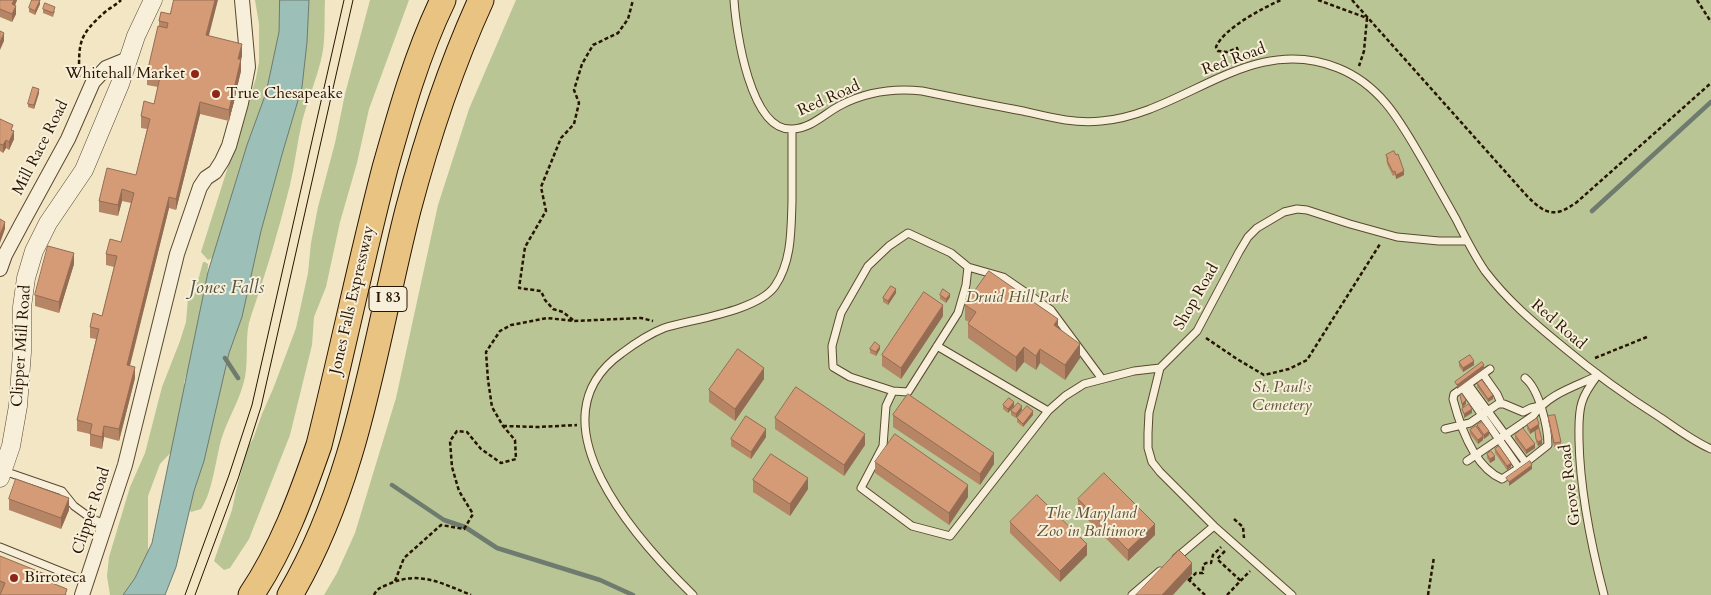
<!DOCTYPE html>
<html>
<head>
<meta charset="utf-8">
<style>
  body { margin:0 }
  canvas { display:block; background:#f2e6c4 }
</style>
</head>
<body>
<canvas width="1711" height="595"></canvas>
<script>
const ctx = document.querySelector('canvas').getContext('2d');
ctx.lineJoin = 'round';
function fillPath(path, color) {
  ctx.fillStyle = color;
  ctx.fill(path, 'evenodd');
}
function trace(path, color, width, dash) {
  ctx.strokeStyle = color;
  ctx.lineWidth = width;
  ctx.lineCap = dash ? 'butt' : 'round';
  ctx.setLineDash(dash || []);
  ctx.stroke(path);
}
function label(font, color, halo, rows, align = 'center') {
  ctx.font = font + ' Cardo,serif';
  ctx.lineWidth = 4;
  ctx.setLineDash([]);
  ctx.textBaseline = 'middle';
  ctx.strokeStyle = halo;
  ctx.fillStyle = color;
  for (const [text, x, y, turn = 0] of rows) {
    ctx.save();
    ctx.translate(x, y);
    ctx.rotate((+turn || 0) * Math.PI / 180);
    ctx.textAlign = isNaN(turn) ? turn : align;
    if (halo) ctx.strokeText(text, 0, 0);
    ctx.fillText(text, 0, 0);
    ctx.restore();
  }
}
fillPath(new Path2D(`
  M255,0H285L284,52L216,256L208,260L201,252L256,78L259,62V24Z
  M302,0H325C324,20 326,41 321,60C316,81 307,101 302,122C297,143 295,164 290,185C279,229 266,273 251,316C244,335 249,357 245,377C241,398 229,416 222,437C216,456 213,492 201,509L191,512L187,504Z
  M370,0H409L369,109L357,163L340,222L326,287L314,317L312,345L290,435L249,539L230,568L224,570L214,561L232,510L236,491L248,447L253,439L262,414L273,389L296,328L308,273L311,243L318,207L335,143L345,94Z
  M516,0H1711V595H324L337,573L355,533L396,398L438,205L469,109Z
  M203,262H205L208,264L207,279L190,363L184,382V403L173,450L160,464L148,496V554L128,595H110L107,576L109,557L130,487L145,453L162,387L180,341L186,322L188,298L199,277Z`), '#b9c595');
const water = new Path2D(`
  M280,0H309L307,42L302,87L283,151L261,231L242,317L229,353L204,461L194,491L176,567L165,595H123L135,578L152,543L208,272L247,145L266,93L279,32Z`);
fillPath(water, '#9cbfb8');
trace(water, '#6e7b6e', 1);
trace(new Path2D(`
  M1592,211L1711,102
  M225,358L238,378
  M392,485L444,520L465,527L497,548L600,580L633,595`), '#6e7b6e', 4.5);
const service = new Path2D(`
  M734,0C736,30 750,133 793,129C812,128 825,113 841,105C866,92 894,88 922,91C956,98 990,105 1023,111C1049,117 1075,124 1101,121C1184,114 1250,32 1338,68C1383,86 1402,125 1425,164C1435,182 1446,201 1456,219C1465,237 1474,255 1485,271C1507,300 1534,323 1562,346C1593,372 1626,396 1661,418C1677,429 1693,441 1711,449
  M968,267L1003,277L1051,310L1102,379
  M937,346L1048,411
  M1490,369L1454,394L1453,399C1460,426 1474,467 1502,479L1519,468L1548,445C1548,427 1539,389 1525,378
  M1483,374L1497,394L1501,403
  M1597,376C1591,384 1585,392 1582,402C1578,414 1579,427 1579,440C1580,492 1591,545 1604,595
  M1468,384L1526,463
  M1463,388L1519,468
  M893,391L850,377L833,367L832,346L841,313L868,266L889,246L908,233L951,253L968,267L966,285L958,313L908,392L893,391L886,406L883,446L861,488L912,526L950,536L1048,411L1065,396L1084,384L1134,371L1160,368
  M1445,429L1470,423L1498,404H1504L1523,412L1531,408L1540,406
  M1467,461L1533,416C1548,394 1574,387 1597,376
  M4,471L62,491L74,506L92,519L106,524
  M0,547L87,582
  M1176,558L1214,526
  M693,595C638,541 527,420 622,353C634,344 649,334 664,328C693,319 758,311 775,286C792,261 791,230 792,201C792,177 792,153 792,130
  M1132,595L1160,571
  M1292,595L1214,526L1160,472L1152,462L1148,448V433L1149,413L1160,368L1197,331L1239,252L1248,237L1257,228L1284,212L1297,209L1307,210L1350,224L1397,237L1439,241H1467`);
const minor = new Path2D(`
  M0,269L5,255L21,225L68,139L93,82L106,68L128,59
  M82,595L125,465L177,254L200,187L206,178L215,172L222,161L229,146L241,103L248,67L242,0`);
const tertiary = new Path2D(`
  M0,478L11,446L18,406L22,352V307L26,278L34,251L48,223L84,170L120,84L136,36L153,0`);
const motorway = new Path2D(`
  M251,595C282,549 301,497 319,445C342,353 361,260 385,168C401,111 417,54 443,0
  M290,595C359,478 375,340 408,210C427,138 450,68 481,0`);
trace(service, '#5a4931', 9);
trace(minor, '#5a4931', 16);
trace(tertiary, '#5a4931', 19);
trace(motorway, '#281500', 27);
trace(new Path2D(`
  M1318,0L1367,18L1364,51L1359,66
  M1352,0L1527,196C1546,215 1555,218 1577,202L1711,83
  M1697,0L1711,22
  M1240,57L1237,48L1227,52L1218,51L1216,47C1224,28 1263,8 1281,0
  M79,77C79,42 78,36 105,12C110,8 116,5 121,0
  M573,320L563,312L553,309L545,300L541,291L519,288L525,247L546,211L541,187L561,138L574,124L579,103L574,90L582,64L593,45L618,33L628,19L633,0
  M1206,338L1237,359L1264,375L1289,369L1307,360L1380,244
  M1595,358L1647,337
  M503,426L538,427L577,425
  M1234,519L1243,527L1244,538
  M1225,551L1217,559L1241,581
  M1188,579L1205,595
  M1189,580L1196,573H1203V565L1206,563H1211L1213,555L1221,547
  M395,581L404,558L441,525L464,529L473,514L459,491L452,467L450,441L457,431L467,432L481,449L501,463L516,459L515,440L503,426L492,407L488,380L486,352L500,331L511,325L547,318L574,321L641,318L653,321
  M374,595C377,588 382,587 389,584C420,570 443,584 471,595
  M1227,595L1250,571
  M1428,595L1434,557`), '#281500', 2.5, [4, 2.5]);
trace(service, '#f7efd9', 7);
trace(minor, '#f7efd9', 14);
trace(tertiary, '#f7efd9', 18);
trace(motorway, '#e9c382', 25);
trace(new Path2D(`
  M185,595L229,475L252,405L344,0
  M195,595L238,479L261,407L353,0`), '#281500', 1);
fillPath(new Path2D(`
  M0,0H17L15,6L16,14L12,22L0,17Z
  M40,4L35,15L29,12V8Z
  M43,9L55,11L53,17L43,13Z
  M161,12L209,36L242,56L241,59V71L229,121L200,114L176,210L169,208L130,366L135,378L119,441L104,437L102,449L90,446V434L77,431V420L96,339L90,338V327L102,316L114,267L106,265V254L121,242L131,203L122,201L118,216L99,212V201L136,175L147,129L141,128V116L154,104L158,87L147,85V73L159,26V21Z
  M39,93L34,109L28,107V104Z
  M0,119L13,131L14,139L9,150L6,148L3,153L0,151Z
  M1386,155L1404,175L1396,179L1395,175L1393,176L1387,164Z
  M74,264L59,313L35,306V295Z
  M896,293L888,305L883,302V298Z
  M940,295L950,297L946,303L940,299Z
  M965,305L1058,328L1080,358L1065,380L1040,363L1036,370L1024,362L1016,372L968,338V324L969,322L965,320Z
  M943,316L901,379L882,366V355Z
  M870,349H880L876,356L870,353Z
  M1459,362L1474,365L1463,372L1459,366Z
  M764,379L735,421L709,402V390Z
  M1477,383L1493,399L1488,402L1477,387Z
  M1003,405L1014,406L1008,413L1003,409Z
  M1022,410L1016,418L1011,415V411Z
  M893,415L994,464L980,485L893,427Z
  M1033,415L1023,427L1017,422V418Z
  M1548,416L1561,442V446L1554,447L1548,420Z
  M775,418L865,445L844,476L775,429Z
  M1477,425L1489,435L1484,439L1483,438V440L1478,444L1470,434V430L1477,427Z
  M1527,425L1539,428L1530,434L1527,429Z
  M1535,431L1542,444L1538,446L1536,442Z
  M1515,435L1535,448L1526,454L1515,439Z
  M766,437L751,459L731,446V439Z
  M1495,449L1511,467L1507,470L1495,453Z
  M1487,454L1495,460L1490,463L1487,458Z
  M875,462L968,497L949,525L875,473Z
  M753,480L808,489L790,516L753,492Z
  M9,499L69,510L61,529L9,510Z
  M1078,499L1155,535L1128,561L1078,510Z
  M1010,522L1087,555L1060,582L1010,533Z
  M0,556L45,580L67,595L0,593Z`), '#b68565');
fillPath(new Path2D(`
  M14,0H17L12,12V4Z
  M40,0V4L35,15V11Z
  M215,0H218L206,47V35Z
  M16,6V14L12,22V14Z
  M4,33V41L0,50V42Z
  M242,44V56L238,70V59Z
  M241,59V71L229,121V110Z
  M39,89V93L34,109V105Z
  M200,102V114L176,210V199Z
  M14,131V139L9,150V142Z
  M6,140V148L3,153V145Z
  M1404,171V175L1396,179V175Z
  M122,189V201L118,216V205Z
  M169,197V208L127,376V365Z
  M5,222V229L0,243V235Z
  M74,253V264L59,313V302Z
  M896,289V293L888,305V301Z
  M950,294V297L946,303V299Z
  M943,305V316L901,379V368Z
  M1058,319V334L1054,325Z
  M1080,344V358L1065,380V365Z
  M880,346V349L876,356V352Z
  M1024,347V362L1016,372V357Z
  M1040,349V363L1036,370V356Z
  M1474,361V365L1463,372V368Z
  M1484,365V369L1457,389V385Z
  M135,367V378L119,441V429Z
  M764,368V379L735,421V409Z
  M1493,395V399L1488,402V399Z
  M1466,400V404L1462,408V404Z
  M1014,402V406L1008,413V409Z
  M1022,406V410L1016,418V414Z
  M1472,409V413L1464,418V414Z
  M1033,411V415L1023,427V424Z
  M1539,424V428L1530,434V430Z
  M104,426V437L102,449V437Z
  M766,429V437L751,459V452Z
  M1489,431V435L1484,439V435Z
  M865,434V445L844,476V465Z
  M1483,436V440L1478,444V440Z
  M1542,440V444L1538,446V442Z
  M1535,444V448L1526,454V450Z
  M994,453V464L980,485V474Z
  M1495,456V460L1490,463V459Z
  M1511,463V467L1507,470V466Z
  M1532,465V469L1509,486V482Z
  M808,478V489L790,516V504Z
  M968,485V497L949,525V513Z
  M69,498V510L61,529V518Z
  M1155,524V535L1128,561V550Z
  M1087,544V555L1060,582V571Z
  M1192,563V574L1173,595H1162Z`), '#946c53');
const building = new Path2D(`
  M0,0H14L12,4L16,6L12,14L0,9Z
  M32,0H40L35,11L29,8Z
  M174,0H215L206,35L242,44L238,59H241L229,110L200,102L176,199L169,197L127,365L135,367L119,429L104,426L102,437L90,434L92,424L77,420L99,329L90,327L93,313L102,316L117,256L106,254L110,239L121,242L134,193L122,189L118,205L99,201L107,168L136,175L150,119L141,116L144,101L154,104L160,77L147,73L158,26L167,28L168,23L159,21L161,12L170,14Z
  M45,3L55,7L53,13L43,9Z
  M0,31L4,33L0,42Z
  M33,87L39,89L34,105L28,104Z
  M0,119L13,125L11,130L14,131L9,142L6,140L3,145L0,144Z
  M1394,151L1396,155L1398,154L1404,171L1396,175L1395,171L1393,172L1387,160L1388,159L1386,155Z
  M0,219L5,222L0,235Z
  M48,246L74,253L59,302L35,295Z
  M989,271L1058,319L1054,325L1080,344L1065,365L1040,349L1036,356L1024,347L1016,357L968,324L976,312L965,305Z
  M891,286L896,289L888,301L883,298Z
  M943,289L950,294L946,299L940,295Z
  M924,292L943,305L901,368L882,355Z
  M875,342L880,346L876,352L870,349Z
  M738,349L764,368L735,409L709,390Z
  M1470,355L1474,361L1463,368L1459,362Z
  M1482,362L1484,365L1457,385L1455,382Z
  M1482,380L1493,395L1488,399L1477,383Z
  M796,387L865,434L844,465L775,418Z
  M908,394L994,453L980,474L893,415Z
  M1462,394L1466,400L1462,404L1460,395Z
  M1009,398L1014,402L1008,409L1003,405Z
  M1018,403L1022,406L1016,414L1011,411Z
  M1469,404L1472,409L1464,414L1462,409Z
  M1027,406L1033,411L1023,424L1017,418Z
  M1555,415L1561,442L1554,443L1548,416Z
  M746,416L766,429L751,452L731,439Z
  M1537,418L1539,424L1530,430L1527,425Z
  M1482,422L1489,431L1484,435L1477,425Z
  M1476,426L1483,436L1478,440L1470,430Z
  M1523,428L1535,444L1526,450L1515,435Z
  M1539,428L1542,440L1538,442L1536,439L1535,431Z
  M895,434L968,485L949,513L875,462Z
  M1499,446L1511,463L1507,466L1495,449Z
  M1491,451L1495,456L1490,459L1487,454Z
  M771,454L808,478L790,504L753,480Z
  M1530,461L1532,465L1509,482L1506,478Z
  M1104,473L1155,524L1128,550L1078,499Z
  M16,479L69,498L61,518L9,499Z
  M1037,495L1087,544L1060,571L1010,522Z
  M1179,550L1192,563L1162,595H1136Z
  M0,556L45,574L42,579L67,589L65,595H0L5,583L0,581Z`);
fillPath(building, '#d49b76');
trace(building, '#946c53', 1);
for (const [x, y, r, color] of [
  [195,74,5,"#8f2418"],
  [216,94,5,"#8f2418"],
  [14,578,5,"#8f2418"]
]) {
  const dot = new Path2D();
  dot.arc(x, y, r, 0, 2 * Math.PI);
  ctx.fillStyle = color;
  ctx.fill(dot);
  trace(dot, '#f7efd9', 2);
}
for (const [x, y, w] of [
  [388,299,38]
]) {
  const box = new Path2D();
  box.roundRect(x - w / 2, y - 12.5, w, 25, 4);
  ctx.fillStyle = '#f7efd9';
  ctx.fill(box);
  trace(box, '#281500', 1);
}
label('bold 15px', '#281500', null, [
  ["I 83",388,299]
]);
label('16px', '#281500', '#f7efd9', [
  ["Red Road",1234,60,-20],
  ["Red Road",829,99,-24],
  ["Mill Race Road",41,148,-63],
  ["Shop Road",1197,297,-60],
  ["Jones Falls Expressway",353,300,-77],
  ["Red Road",1558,325,41],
  ["Clipper Mill Road",22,346,-86],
  ["Grove Road",1571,485,-97],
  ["Clipper Road",92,511,-72]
]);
label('16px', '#281500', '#f7efd9', [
  ["Whitehall Market",185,74,"right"],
  ["True Chesapeake",226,94],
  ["Birroteca",24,578]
], 'left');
label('italic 16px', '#5b5334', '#f7efd9', [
  ["Druid Hill Park",1017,298],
  ["St. Paul's",1282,388],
  ["Cemetery",1282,406],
  ["The Maryland",1091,514],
  ["Zoo in Baltimore",1091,532]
]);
label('italic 18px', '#515040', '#f7efd9', [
  ["Jones Falls",227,289]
]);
</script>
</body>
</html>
